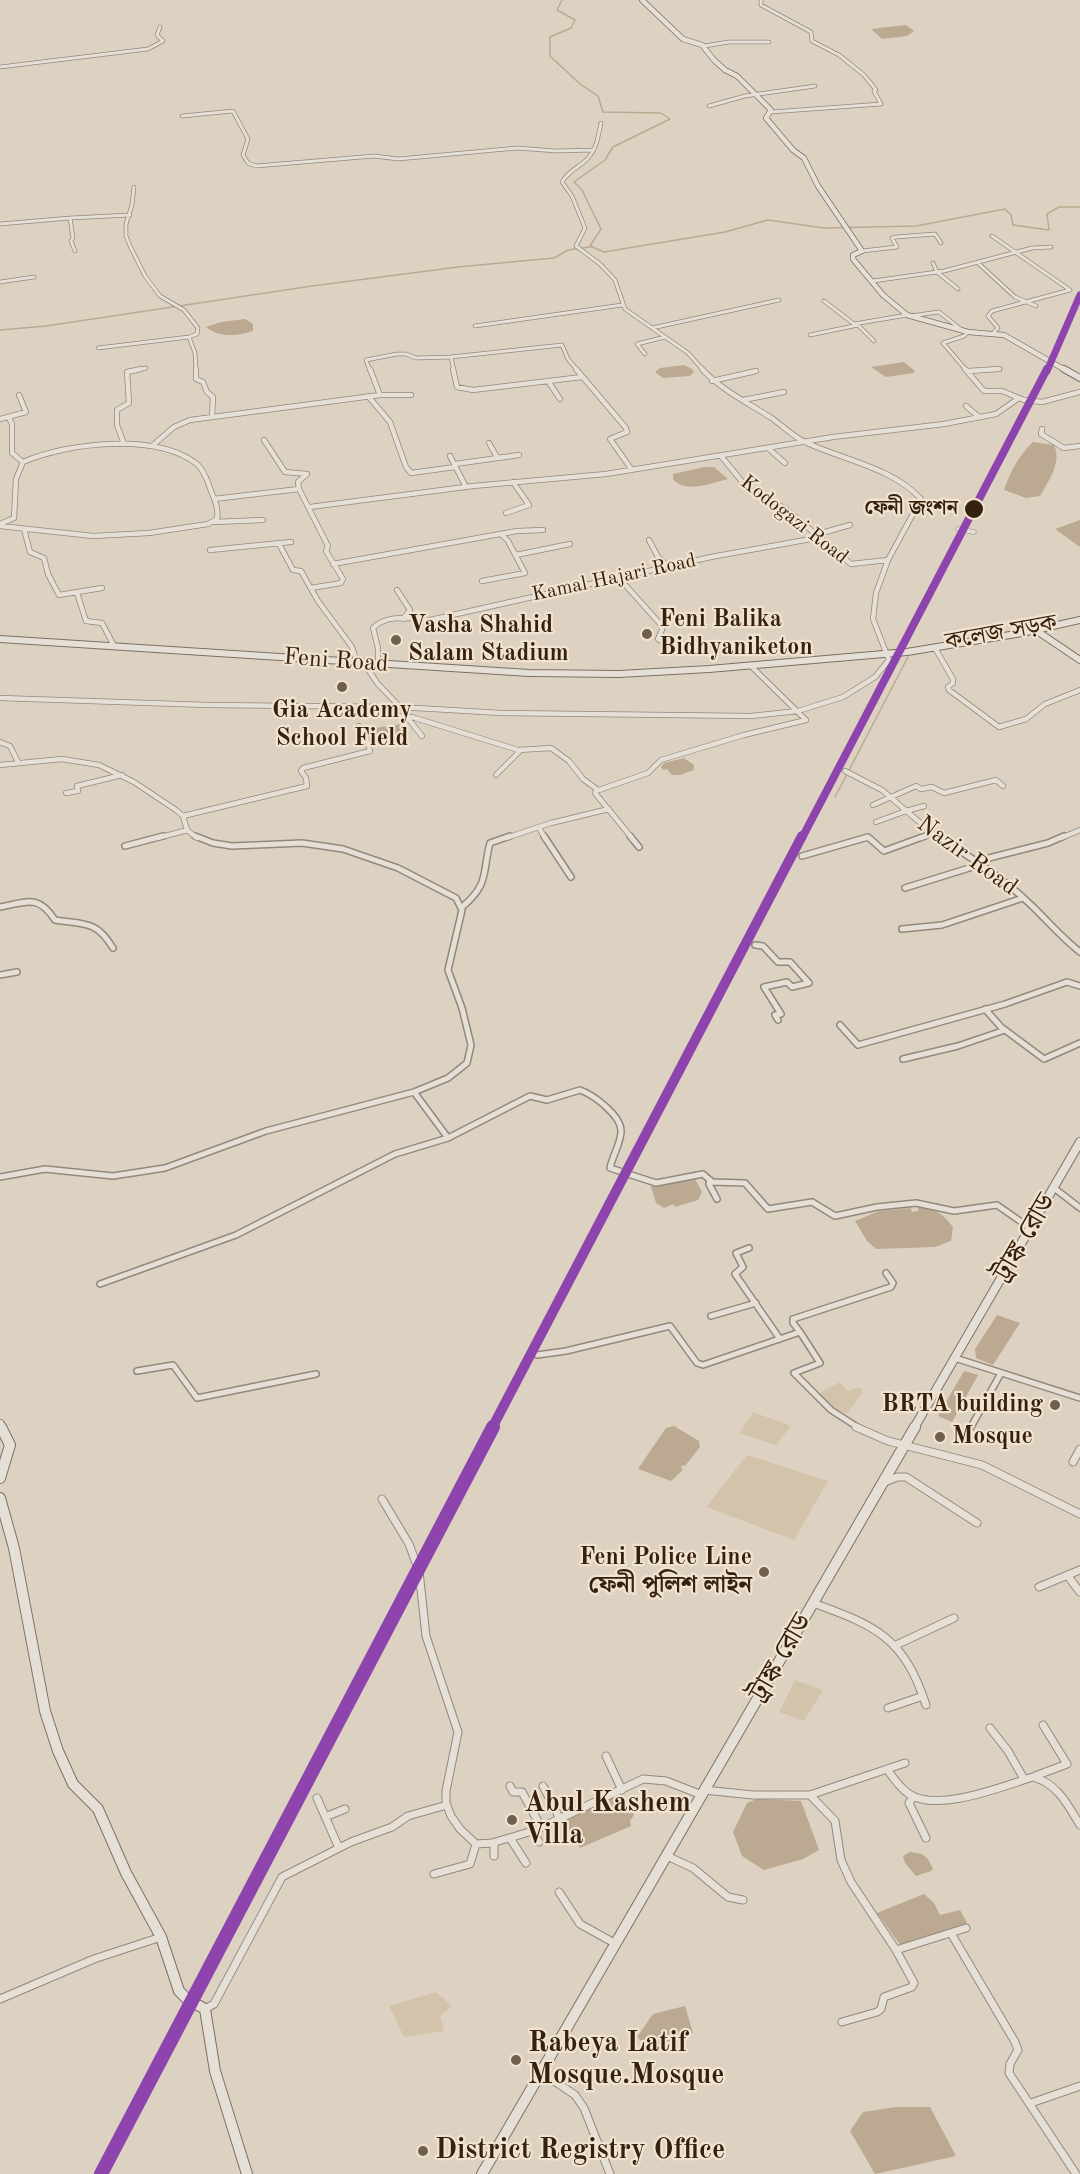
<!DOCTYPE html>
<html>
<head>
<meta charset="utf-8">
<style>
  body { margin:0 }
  canvas { display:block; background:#ddd2c1 }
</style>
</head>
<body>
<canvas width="1080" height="2174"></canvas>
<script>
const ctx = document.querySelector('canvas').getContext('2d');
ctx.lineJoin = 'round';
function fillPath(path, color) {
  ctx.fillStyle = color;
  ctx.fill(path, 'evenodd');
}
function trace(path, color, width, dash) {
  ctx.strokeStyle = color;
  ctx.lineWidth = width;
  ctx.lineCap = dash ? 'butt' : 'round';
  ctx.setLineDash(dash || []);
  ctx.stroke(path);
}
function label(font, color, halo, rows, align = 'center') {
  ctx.font = font + ' "Old Standard TT","Noto Serif Bengali",serif';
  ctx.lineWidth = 4.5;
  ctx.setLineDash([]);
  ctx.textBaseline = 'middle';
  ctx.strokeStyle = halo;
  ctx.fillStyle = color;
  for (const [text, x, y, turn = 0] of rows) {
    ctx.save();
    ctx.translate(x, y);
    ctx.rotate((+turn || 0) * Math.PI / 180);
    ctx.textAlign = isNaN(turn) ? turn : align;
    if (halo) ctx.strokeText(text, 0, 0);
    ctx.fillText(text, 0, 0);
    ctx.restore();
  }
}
fillPath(new Path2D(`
  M840,1382L847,1391L861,1387L862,1393L847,1414L829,1405L818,1394Z
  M753,1412L791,1426L776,1445L739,1433Z
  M747,1455L828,1481L794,1540L706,1507Z
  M795,1680L823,1690L804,1721L779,1712Z
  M436,1992L452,2006L440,2016L444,2031L404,2037L389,2006Z`), '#d3c3ab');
fillPath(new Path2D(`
  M906,25L914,31L907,36L882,39L871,29Z
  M245,319L253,324V331C239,336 218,338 206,327L221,322Z
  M904,362L915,371L914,373L886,377L871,367Z
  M684,365L692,369L694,372L690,376L663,378L655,372L660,368Z
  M1033,442L1054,445C1062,463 1049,480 1040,496L1026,498L1004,490C1010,472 1019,455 1033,442Z
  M705,467H714L728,479C712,483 685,494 673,479V474Z
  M1080,520V547L1055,529Z
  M402,724L408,733L373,740L367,729Z
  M684,758L694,765V770L680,775H672L667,769L663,770L661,767L664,763Z
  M694,1177L702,1192L698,1200L675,1207L673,1204L664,1208L656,1203L651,1187L654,1184Z
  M911,1208L912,1212L918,1211V1208C935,1208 943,1214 953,1227L951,1241L935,1247L876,1249L867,1241L855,1221L879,1211Z
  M997,1315L1020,1323L993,1365L976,1358L975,1349Z
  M964,1371L978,1375L952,1422L938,1416Z
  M674,1426L699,1441L700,1447L685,1466L682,1465L681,1468L683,1470L671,1481L638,1469L666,1428Z
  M617,1796L626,1801L634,1815L630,1821L631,1826L580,1848L561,1819Z
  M757,1799L801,1801L819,1850L803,1859L764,1870L742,1856L733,1832L747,1803Z
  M910,1852C925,1854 927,1855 933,1869L931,1871L916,1876L905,1863L903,1856Z
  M924,1894L934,1903L940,1915L960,1910L967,1923L941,1935L901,1946L877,1913Z
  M685,2006L693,2033L649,2048L637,2037L653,2014Z
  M896,2107H930L956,2156L875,2174L850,2131L863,2112Z`), '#bba991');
trace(new Path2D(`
  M562,0L557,10L575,20L571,28L550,37V56L580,84L598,96L603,112L661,113L670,119L613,147L605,160L574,182L582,190L601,229L590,246L604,252L725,232L768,220L824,228L916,226L1005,209L1011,215L1013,225L1049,230L1047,214L1059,207H1080
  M0,330L46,326L312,286L458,267L554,258L568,250L590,247
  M835,797L908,657`), '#bba991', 1.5);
const pedestrian = new Path2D(`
  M958,529L974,532`);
const minorFar3 = new Path2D(`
  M761,0V5L811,32L812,41L839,55L864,75L876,90L874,91L881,104L771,112
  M704,46L729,42H769
  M0,67L148,49L163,41L157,35L160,27
  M709,106L745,96L815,86
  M182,116L233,111L248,139L243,155L248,163L256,166L374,156L398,159L517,148L556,151L594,150
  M601,123C598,138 596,152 584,162C575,169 567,173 562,182L572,196L585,228L576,246L600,264L615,280L625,309L688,353L704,371
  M134,187L132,205L126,224V236L130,246L145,276L160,296L184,310L198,328L197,334L189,337L195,353L196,371
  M0,224L70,218
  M992,236L1070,290L992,311L988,316L998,328L994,332
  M75,251L71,241L73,238L70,218L130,215
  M862,251L897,247L892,238L896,237L935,234L941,243
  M933,263L937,272L958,289
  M978,263L1015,297L1036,306
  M873,281L944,271L1032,248L1051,247
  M0,282L34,277
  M824,301L854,324L907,315
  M910,316L939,312L963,331
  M475,326L622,305
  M652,328L779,300
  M810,335L858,325L874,341
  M98,348L189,337
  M645,354L637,344L665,337
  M451,357L454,371
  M134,371L146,368
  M370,371L366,360L397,354H406L416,358L451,357L562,345L568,359L578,371
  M967,371L943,343L964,336L968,332
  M975,371L1000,369`);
const minorFar2 = new Path2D(`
  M196,369V379L203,382L207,392L213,397L212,417
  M370,369L380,395
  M453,369L457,387L473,390L582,377
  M576,369L626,428L627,432L610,439L632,470
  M702,369C722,391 749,403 773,419C784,427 795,438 807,443C844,460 893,468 921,499L888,560
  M965,369L984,391H1002L1024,400L1042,402L1080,392
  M968,371L999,369
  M548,381L560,399
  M712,381L756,371
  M368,396L390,422L406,467L411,473L455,467
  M743,400L784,392
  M966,406L979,417
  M9,418L12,424V453L23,462
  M0,419L26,412L19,395
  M1042,429L1041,434L1064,448L1080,446
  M264,440L285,472L307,474L298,482L299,489L328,546L326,551L343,579L341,583L311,588
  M489,443L497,457
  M124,444L117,425V410L129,403L127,372L141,369
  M152,446L174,427L190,420L380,395H411
  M769,449L785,463
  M450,456L466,487
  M455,464L519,455
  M214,499L299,489
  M310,507L473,486L606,474L833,437L944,424L996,414L1019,398
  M506,513L529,505L513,482
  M214,522L263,520
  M0,524L14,518L16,479L23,462C67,443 156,432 197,464C204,470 207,480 210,488C214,499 219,508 217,519L208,524L149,533L93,536L0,526
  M24,529L30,552L44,558L48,574L59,595L102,588
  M818,534L850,525
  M649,540L658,557L669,567
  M279,544L293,570L301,571L318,601L352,647L356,660
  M210,550L291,542
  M516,555L570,544
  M333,564L517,531L543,530
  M619,578L663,627L658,639L667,645
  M482,581L525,573L508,541L501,534
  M397,590L410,610L403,619
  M77,593L86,621L102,623L113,644
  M935,648L953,679V683L948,687L949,690L999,727L1026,719L1045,704L1080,690
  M378,661V648L373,628C388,613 411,619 430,620L711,557L822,537
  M363,662L378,684L401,708
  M0,698L208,705L399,707L501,713L751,716L798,711L843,697L875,677L889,660L873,619L876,593L888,560L851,564L786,509L749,490L721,456
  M373,715L412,717L518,750L551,748L569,761L583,779L598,790
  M406,716L422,736
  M0,742L10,746L18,762
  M0,765L62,759L99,765L134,782L176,810L183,816L187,830L197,838
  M845,771L882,790L938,838
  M496,775L521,750
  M66,793L78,791L77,786L122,775
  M873,805L916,786L921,789L932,787L944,793L996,780L1003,786
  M906,811L924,806
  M183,816L307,786L306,778L301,771L303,768L370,751L366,737L359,726
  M876,822L906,811
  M539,828L545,838
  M157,838L188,830
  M506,838L551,823L609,809
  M632,838L595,793L596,791L648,773L661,760L744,735L806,720L751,666
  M865,838H869
  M921,838L932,834
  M1061,838L1080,830`);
const minorFar1 = new Path2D(`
  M544,836L571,877
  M630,836L639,847
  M936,836C969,856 1002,877 1030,904C1047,920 1061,937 1080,952
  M125,846L163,836
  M802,856L868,837L884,851L925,836
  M977,861L1048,843L1064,836
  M905,888L982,864
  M0,907C27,902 38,894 55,920C85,925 96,920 113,948
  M461,908C490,884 482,873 490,843L510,836
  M902,929L942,925L1023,898
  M755,945L763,946L778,962H790L809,983L792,987L787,982L764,987L781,1014L775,1015L778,1020
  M0,975L17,972
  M985,1009L1001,1027L1044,1059L1080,1043
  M840,1025L858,1045L1005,1004L1067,982L1080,986
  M903,1059L958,1046L1005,1030
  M414,1092L448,1138
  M0,1177L45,1169L113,1176L165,1168L266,1131L414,1092L448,1078L467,1063L471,1045L462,1008L448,970L462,910L456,898L398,868L343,849L302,843L232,846L213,843L195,836
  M710,1180L709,1184L717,1199
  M1054,1188L1080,1208
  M749,1248L736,1253L743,1267L735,1274L780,1339
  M100,1284L236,1235L395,1154L448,1138L530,1096L547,1100L580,1090C594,1095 620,1115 621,1130C622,1141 612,1157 610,1168L656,1183L703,1174L712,1182L745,1183L768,1209L812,1202L835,1216L877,1207L916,1203L954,1211L997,1205L1030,1228
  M711,1316L756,1303
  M800,1332L793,1323V1319L891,1287L893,1283L886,1273
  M537,1355L566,1351L670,1326L697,1363L703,1365L800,1332L820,1363L794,1373L831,1410L859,1428
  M955,1358L1080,1398
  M137,1371L173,1365L197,1398L316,1374
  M971,1427L1001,1373`);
const minor = new Path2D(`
  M856,1427L888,1441L982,1465L1080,1514
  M1073,1462L1080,1449
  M885,1482L897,1477H906L977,1523
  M382,1499L409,1544L419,1571L426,1636L458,1732L446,1791V1803L451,1816L460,1829L476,1844L492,1843L536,1830L643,1779L666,1781L702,1795
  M1067,1575L1080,1592
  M1039,1587L1080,1570
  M813,1603C877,1626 904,1638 926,1705
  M894,1646L954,1618
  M888,1708L923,1696
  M990,1728L1008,1751L1024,1779
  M606,1756L622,1790
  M887,1769C893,1778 900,1788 909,1794C938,1813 1003,1786 1033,1777C1057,1783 1068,1805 1080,1825
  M1035,1776L1067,1764L1043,1725
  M510,1786L513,1792H522L541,1827
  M543,1786L560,1819
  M704,1790L753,1795H810L905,1763
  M810,1795L835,1821L841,1860L851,1882L896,1950L914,1983L912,1987L884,1997L881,2009L877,2012L842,2022
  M913,1797L909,1803L926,1838
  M317,1798L339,1848
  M325,1817L345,1809
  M532,1830L539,1842
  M510,1838L526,1863
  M494,1844V1856
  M667,1856L693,1868L728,1897L743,1900
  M434,1874L470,1864L476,1844
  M559,1892L580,1924L616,1944
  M952,1935L1015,2042L1018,2050L1010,2064L1009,2073L1076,2174
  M896,1950L966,1928
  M0,1999L94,1959L161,1937
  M205,2009L214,2004L282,1877L351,1842L392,1827L408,1816L447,1805
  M541,2072L575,2095L584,2108L610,2174
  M1031,2103L1080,2086`);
const secondaryFar3 = new Path2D(`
  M642,0L683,39L702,45L714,60L725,70L737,76L771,110L766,118L793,150L804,158L818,186L862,251L853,255V259L883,295L907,315L968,332L1004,335L1067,371`);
const secondaryFar2 = new Path2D(`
  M1064,369L1080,378
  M1034,629L1080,660
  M0,639L529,673L619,674L709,669L907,652L1022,633L1080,620`);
const secondaryFar1 = new Path2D(`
  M0,1424L2,1428
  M914,1428L1080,1142`);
const secondary = new Path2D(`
  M0,1478L10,1445L1,1427
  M0,1498L14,1548L45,1711L58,1751L73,1784L98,1809L126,1873L161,1937L179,1991L187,1999L205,2009L215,2071L247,2174
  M482,2174L915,1427`);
trace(pedestrian, '#92897d', 5);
trace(minorFar3, '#92897d', 4.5);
trace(minorFar2, '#92897d', 6);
trace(minorFar1, '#92897d', 8);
trace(minor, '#92897d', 9);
trace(secondaryFar3, '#7a7166', 6);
trace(secondaryFar2, '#7a7166', 8);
trace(secondaryFar1, '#7a7166', 10);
trace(secondary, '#7a7166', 12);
trace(pedestrian, '#e5dfd6', 4);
trace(minorFar3, '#e5dfd6', 3);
trace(minorFar2, '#e5dfd6', 4.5);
trace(minorFar1, '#e5dfd6', 5);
trace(minor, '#e5dfd6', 7);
trace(secondaryFar3, '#e5dfd6', 4.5);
trace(secondaryFar2, '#e5dfd6', 6);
trace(secondaryFar1, '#e5dfd6', 8);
trace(secondary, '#e5dfd6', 10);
trace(new Path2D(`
  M1047,371L1080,295`), '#8e44ad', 7);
trace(new Path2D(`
  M802,838L1047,369`), '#8e44ad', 8);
trace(new Path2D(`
  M492,1428L802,836`), '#8e44ad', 10);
trace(new Path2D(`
  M101,2174L493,1427`), '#8e44ad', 14);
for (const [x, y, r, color] of [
  [974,509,10,"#352110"],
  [647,634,6,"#705f4e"],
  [396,640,6,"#705f4e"],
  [342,687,6,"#705f4e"],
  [1055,1405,6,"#705f4e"],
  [940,1437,6,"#705f4e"],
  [764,1572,6,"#705f4e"],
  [512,1820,6,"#705f4e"],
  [516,2060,6,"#705f4e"],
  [423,2151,6,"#705f4e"]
]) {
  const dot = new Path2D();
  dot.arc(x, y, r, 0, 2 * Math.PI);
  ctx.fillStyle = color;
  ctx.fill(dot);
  trace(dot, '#f1e3cf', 2);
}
label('bold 20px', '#352110', '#f1e3cf', [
  ["ফেনী জংশন",958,509]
], 'right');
label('20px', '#352110', '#f1e3cf', [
  ["Kodogazi Road",794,520,38],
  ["Kamal Hajari Road",614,578,-12]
]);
label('bold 24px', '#352110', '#f1e3cf', [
  ["Feni Balika",659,620],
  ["Bidhyaniketon",659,648],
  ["Vasha Shahid",408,626],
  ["Salam Stadium",408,654],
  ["Gia Academy",342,711,"center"],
  ["School Field",342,739,"center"],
  ["BRTA building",1043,1405,"right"],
  ["Mosque",952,1437],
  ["Feni Police Line",752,1558,"right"],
  ["ফেনী পুলিশ লাইন",752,1586,"right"]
], 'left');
label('24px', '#352110', '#f1e3cf', [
  ["কলেজ সড়ক",1001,633,-10],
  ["Feni Road",336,661,4],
  ["Nazir Road",967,856,36]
]);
label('28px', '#352110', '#f1e3cf', [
  ["ট্রাঙ্ক রোড",1025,1238,-60],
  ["ট্রাঙ্ক রোড",781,1658,-60]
]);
label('bold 28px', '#352110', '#f1e3cf', [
  ["Abul Kashem",524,1804],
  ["Villa",524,1836],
  ["Rabeya Latif",528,2044],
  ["Mosque.Mosque",528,2076],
  ["District Registry Office",435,2151]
], 'left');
</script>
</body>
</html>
